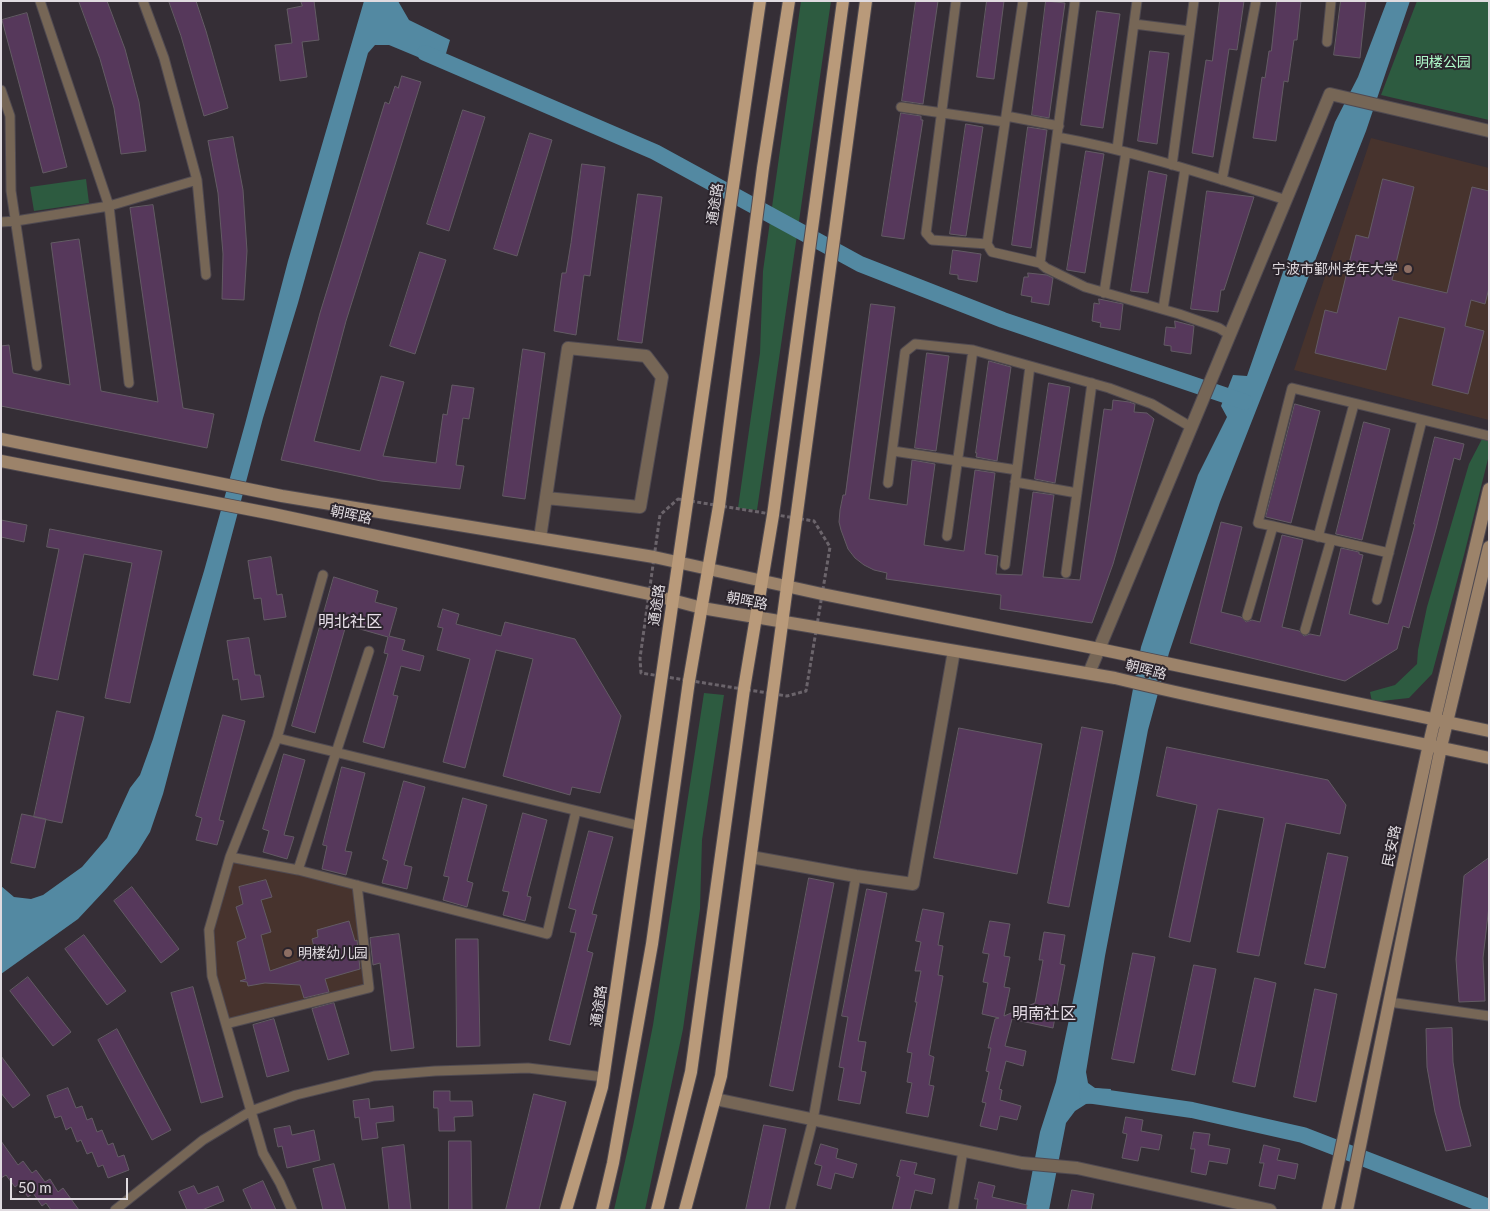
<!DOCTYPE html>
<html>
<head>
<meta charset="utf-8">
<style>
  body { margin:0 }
  #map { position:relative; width:1490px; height:1211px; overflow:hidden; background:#352e36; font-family:Lato,sans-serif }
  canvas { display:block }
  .frame { position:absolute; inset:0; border:2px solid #e0dbe0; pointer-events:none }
  .scale { position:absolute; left:10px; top:1178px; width:118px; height:22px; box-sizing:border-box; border:2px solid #e0dbe0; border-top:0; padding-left:6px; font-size:15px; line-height:18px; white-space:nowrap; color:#e0dbe0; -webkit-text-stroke:4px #2b242c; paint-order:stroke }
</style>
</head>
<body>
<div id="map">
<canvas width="1490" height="1211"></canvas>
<div class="frame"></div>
<div class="scale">50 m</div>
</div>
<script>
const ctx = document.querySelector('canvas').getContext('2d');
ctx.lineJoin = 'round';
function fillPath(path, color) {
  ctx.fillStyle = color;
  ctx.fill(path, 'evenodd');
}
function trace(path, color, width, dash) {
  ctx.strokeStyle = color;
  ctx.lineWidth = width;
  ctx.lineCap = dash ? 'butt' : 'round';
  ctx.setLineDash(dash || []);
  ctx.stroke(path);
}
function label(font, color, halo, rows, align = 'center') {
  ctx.font = font + ' Lato,"Noto Sans SC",sans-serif';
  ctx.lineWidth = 4;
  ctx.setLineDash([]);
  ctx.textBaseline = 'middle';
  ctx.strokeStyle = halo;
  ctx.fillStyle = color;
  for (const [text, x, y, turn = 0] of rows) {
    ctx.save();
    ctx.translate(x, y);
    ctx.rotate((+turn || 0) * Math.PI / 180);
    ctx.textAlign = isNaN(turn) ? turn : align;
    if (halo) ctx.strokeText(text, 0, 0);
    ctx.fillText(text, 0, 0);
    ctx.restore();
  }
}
fillPath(new Path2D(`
  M1371,138L1489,168V420L1294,370Z
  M231,858L356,886L368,987L226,1023L213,976L210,930Z`), '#47332d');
fillPath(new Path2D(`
  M801,1H831L757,510L738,508L760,353L763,271Z
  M1417,1H1489V120L1381,95Z
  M86,179L89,203L34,211L30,187Z
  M1482,439L1489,440V455L1464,555L1432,674L1409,698L1372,702L1370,692L1395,685L1417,664L1418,650L1427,607L1469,464Z
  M704,693L724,695L702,840L700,909L683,1029L645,1210H614L633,1126L653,1025Z`), '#2d5b40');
fillPath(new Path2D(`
  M364,1H398L409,20L450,40L442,67L389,45H375L368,53L298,303L263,418L163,794L150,832L137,853L107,888L78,919L1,974V886L14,897L31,899L43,895L82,867L107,838L130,788L140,775L153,739L204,571L245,424L288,261Z
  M1387,1H1410L1366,131L1220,502L1169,653L1148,730L1105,956L1086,1072L1088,1083L1095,1088L1111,1089L1108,1105L1096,1103L1086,1104L1075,1111L1066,1123L1049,1210H1025L1040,1132L1056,1082L1078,976L1141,647L1198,475L1227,417L1221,406L1233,375L1247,376L1335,122L1358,77Z`), '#5389a2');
trace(new Path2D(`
  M425,53L655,152L860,264L1003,320L1245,402
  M1087,1095L1192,1110L1303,1135L1489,1207`), '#5389a2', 16);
const building = new Path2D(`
  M79,1H107L125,49L139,102L146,151L121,154L114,108L100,59Z
  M169,1H196L206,31L228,108L204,116L181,36Z
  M301,1H314L319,40L302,42L307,77L280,81L275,45L292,43L287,9L302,6Z
  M916,1H938L923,104L902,101Z
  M987,1H1004L994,79L977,77Z
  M1046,1L1065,3L1049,118L1032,115Z
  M1220,1H1244L1237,50L1229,49L1213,157L1192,153L1206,60L1212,61Z
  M1277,1H1301L1297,40H1294L1288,82L1284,81L1276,141L1253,138L1262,77L1265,78L1269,51H1271Z
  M1341,1H1366L1360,58L1334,55Z
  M1097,11L1120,14L1103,128L1081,125Z
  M27,13L67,167L43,173L2,20Z
  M1150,51L1169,53L1157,144L1138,141Z
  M402,76L421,82L346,321L314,441L360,451L381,376L404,382L383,456L436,463L443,414L447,415L452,385L474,388L469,419L463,418L456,465L464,466L460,489L381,481L281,460L320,313L385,102L389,104L395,86L398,88Z
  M463,110L485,117L449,231L427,224Z
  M901,113L921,116V120H923L904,239L882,236Z
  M966,124L983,127L966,236L950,234Z
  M1028,127L1047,130L1031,248L1012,245Z
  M530,133L552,140L517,256L494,249Z
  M233,137L243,190L247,251L244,300L222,299L223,254L218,193L208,141Z
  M1086,151L1104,154L1085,273L1067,270Z
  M582,164L605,167L590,276L584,275L576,335L554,331L562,273H566L571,243Z
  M1149,171L1167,175L1148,293L1131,291Z
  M1383,179L1414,187L1392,280L1447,293L1472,187L1489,191V288L1485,304L1471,300L1465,326L1484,331L1468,394L1432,385L1445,328L1399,317L1386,370L1315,353L1325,310L1337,313L1356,235L1368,238Z
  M1207,191L1254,197L1224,290H1221L1218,312L1191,309Z
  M638,194L662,197L642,343L618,340Z
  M153,205L183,408L214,414L207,448L1,406V346L9,345L13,373L70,385L51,243L79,239L101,391L158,402L130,208Z
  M953,250L981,254L977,282L958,279V275L950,274Z
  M420,252L446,260L415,354L390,346Z
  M1028,273L1047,275L1053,278L1049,305L1031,302L1032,297L1021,295L1024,277H1028Z
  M1099,299L1123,304L1120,330L1100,327L1101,323L1092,321L1094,303L1099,304Z
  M871,304L895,307L869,499L907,505L912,460L935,464L924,545L964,551L975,470L995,473L985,554L998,556L996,574L1022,575L1033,492L1054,495L1043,577L1080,580L1104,409L1112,410L1113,400L1129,402L1135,404L1134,412L1147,413L1154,419L1113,564L1092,623L1000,609L1001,595L886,579L887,573L874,570L864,565L855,558L848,549L841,530L839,522L840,510L843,495H845Z
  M1175,321L1194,326L1191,354L1171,351V346L1164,345L1166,327L1175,328Z
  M523,349L545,353L525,499L503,496Z
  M927,353L949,356L936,451L915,448Z
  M989,361L1011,367L997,461L976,457L977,453H976Z
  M1049,383L1070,387L1055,483L1035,479Z
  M1295,404L1320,411L1291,523L1266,517Z
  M1364,422L1390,429L1362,540L1336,534Z
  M1435,437L1464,444L1460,460L1454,458L1436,529L1409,628L1403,626L1397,649L1345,681L1190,643L1221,522L1242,527L1221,612L1241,617L1246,622L1252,620L1260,622L1282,535L1303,540L1282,627L1299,631L1304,636L1310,634L1320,636L1341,548L1359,552V554L1363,555L1349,614L1388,624L1415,524H1414Z
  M1,520L27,525L24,542L1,537Z
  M50,529L162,551L130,703L105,698L132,563L84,554L58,680L33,675L59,549L47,547Z
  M271,557L277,595L282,594L286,617L264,620L261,598L254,599L248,561Z
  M334,577L378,591L375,602L397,608L389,636L405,640L402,650L424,656L420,671L401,666L393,695L398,696L384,748L363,742L388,654L384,653L388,637L346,625L315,733L292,726Z
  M443,609L459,614L456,624L501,636L505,622L575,639L621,716L600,793L572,787L570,795L503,776L533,659L496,650L465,768L443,762L470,659L437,650L443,628L438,627Z
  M249,638L255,675H260L264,697L241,700L238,679L233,680L227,641Z
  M57,711L84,717L62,823L34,817Z
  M223,715L245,721L219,820L224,821L217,845L196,840L202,818L196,816Z
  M1082,727L1103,731L1069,907L1048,903Z
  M959,728L1042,744L1017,874L934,858Z
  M1167,747L1328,780L1346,805L1340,834L1286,823L1259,956L1237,952L1264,818L1218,809L1190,942L1169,937L1197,805L1157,796Z
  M284,754L305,760L284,835L294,837L287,859L263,852L269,831L263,829Z
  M342,767L365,773L345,851L352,852L346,875L322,869L327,846L323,845Z
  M404,781L425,787L404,865L412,867L407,889L382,883L388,861L383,859Z
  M463,798L487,805L467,881L473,883L467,907L443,900L449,877L444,876Z
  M523,813L547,820L527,896L531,897L525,921L503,915L509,892L503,891Z
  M22,814L46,819L35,868L11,863Z
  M589,831L613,837L592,914L597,915L587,951L593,953L570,1045L549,1040L576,933L570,932L576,910L569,908Z
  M1328,853L1348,857L1325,968L1305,964Z
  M1489,858V906L1483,958L1485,1001L1459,1002L1456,959L1464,876Z
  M809,878L834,883L793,1091L770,1086Z
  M266,880L272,897L261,900L271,932L261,935L270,971L316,955L312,939L318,937L317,930L349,921L355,941L357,940L360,969L325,979L329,992L304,998L300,985L265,983L248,986L247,982L240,981L246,979L237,942L246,938L236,907L243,904L239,887Z
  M132,887L179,949L161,963L114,901Z
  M867,889L887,893L858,1041L866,1042L861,1071L866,1072L860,1104L838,1100L844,1068L839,1067L848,1017L842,1016Z
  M923,909L944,913L938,945L943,946L938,975L943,976L929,1055L934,1057L929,1085L934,1086L928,1117L906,1113L912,1083L907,1082L912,1053L907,1052L917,1002H915L921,971H915L921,942L916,941Z
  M990,921L1010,924L1004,956L1010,957L1004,987L1010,988L1004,1016L1035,1003L1043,960H1039L1044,932L1065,935L1060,964L1065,965L1053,1028L1012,1019L1005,1046L1026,1051L1023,1066L1006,1061L999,1089L1002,1090L1000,1100L1021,1106L1017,1120L1000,1116L997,1130L980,1126L986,1103L982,1102L989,1072L986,1071L991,1048H988L995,1019L999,1018L982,1014L988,983L983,982L989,954L983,953Z
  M399,934L414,1048L391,1051L380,963L373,965L370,938Z
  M84,935L126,991L107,1005L65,949Z
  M456,939H478L480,1046L457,1047Z
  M1133,953L1155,957L1134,1063L1112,1059Z
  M1194,965L1216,969L1195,1075L1172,1070Z
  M28,977L71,1032L53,1046L10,991Z
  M1255,978L1276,983L1255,1087L1233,1082Z
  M193,987L223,1097L201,1103L171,993Z
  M1315,989L1337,994L1316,1102L1294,1097Z
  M334,1003L349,1054L328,1060L312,1009Z
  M274,1019L289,1071L267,1077L253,1025Z
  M1452,1028L1453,1062L1460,1106L1471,1146L1446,1151L1435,1112L1427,1067L1426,1029Z
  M117,1029L171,1130L152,1140L98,1040Z
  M1,1056L30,1095L13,1108L1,1093Z
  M68,1088L76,1108L82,1106L87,1120L92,1118L97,1132L102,1130L108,1145L113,1143L118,1157L124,1155L129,1170L108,1178L103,1165L98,1167L92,1152L87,1154L81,1140L77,1142L71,1127L66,1130L61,1116L55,1118L47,1096Z
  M434,1091H450V1101H472L473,1116L454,1117L455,1131H439L438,1108H434Z
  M534,1094L566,1102L539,1210H506Z
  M369,1099L370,1109L393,1106L394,1121L376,1123L378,1138L362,1140L359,1117L355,1118L353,1101Z
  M1126,1117L1143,1120L1141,1131L1162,1135L1159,1150L1141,1147L1138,1161L1122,1158L1127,1134L1123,1133Z
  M764,1125L786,1129L769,1210H746Z
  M290,1126L292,1135L314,1130L320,1160L287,1168L282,1146L278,1147L274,1129Z
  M1194,1132L1210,1134L1208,1145L1230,1149L1227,1164L1209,1161L1206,1175L1191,1172L1195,1149H1191Z
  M1,1141L18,1165L23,1161L32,1173L36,1170L45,1182L50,1179L58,1192L63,1188L79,1210H51L46,1203L42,1206L33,1193L28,1197L19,1184L15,1187L6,1175L1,1178Z
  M449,1141H471L472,1210H449Z
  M821,1144L838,1149L836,1158L857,1164L853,1178L835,1173L831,1189L817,1185L822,1166L815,1164Z
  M404,1145L411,1210H389L382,1148Z
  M1264,1145L1280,1149L1277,1160L1298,1164L1295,1179L1278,1175L1275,1189L1259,1186L1264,1163H1260Z
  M901,1160L917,1163L914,1174L935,1179L932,1194L915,1190L910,1210H892L900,1177L897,1176Z
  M334,1164L346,1210H323L313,1169Z
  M263,1181L276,1210H252L243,1190Z
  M979,1182L995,1186L992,1197L1027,1205L1026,1210H976L978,1199H975Z
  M194,1186L198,1194L218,1186L224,1201L202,1210H187L179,1192Z
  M1072,1190L1094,1194L1091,1210H1068Z`);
fillPath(building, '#56385b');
trace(building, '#635b64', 1);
const service = new Path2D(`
  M40,1L109,206L129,383
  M143,1L164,58L197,180L206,275
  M956,1L926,233L932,240L987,244
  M1023,1L987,244L992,252L1040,263
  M1075,1L1040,263L1046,268L1085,287L1179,314L1219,328L1230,335
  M1134,24L1190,31
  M1327,42L1331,1
  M1,90L10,116L11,191L37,366
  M901,107L1005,122
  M1006,116L1059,126
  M1057,137C1135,151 1210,176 1286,200
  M1117,149L1137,1
  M1172,165L1194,1
  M1222,180L1256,1
  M1,222L16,221L109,206L197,180
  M1104,293L1126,152
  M1163,309L1185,169
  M893,451L1017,470
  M1015,482L1077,493
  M888,483L905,352L915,344L973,350L1109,388L1152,404L1191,427
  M1273,526L1389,553
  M947,536L973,350
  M1318,537L1354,404
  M1005,565L1030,366
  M1066,573L1092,383
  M1377,600L1422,420
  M1247,616L1273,526L1258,523L1292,388L1489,436
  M1305,630L1331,540
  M277,738L640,826
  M230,857L298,870L547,934L576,811
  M298,870L369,651
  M1389,1002L1489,1016
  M226,1024L369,988L357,885
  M115,1210L203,1140L251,1111L296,1095L374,1076L435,1071L528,1068L604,1077
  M292,1210L280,1183L263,1153L212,976L209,930L230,857L277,738L323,575
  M790,1210L813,1120L856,876
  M953,1210L963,1151`);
const minor = new Path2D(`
  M540,538L568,348L646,356L662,377L640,507L546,498
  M751,857L856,876L913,884L954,651
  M715,1099L1022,1163L1077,1168L1270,1210`);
const tertiary = new Path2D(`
  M1089,673L1330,94L1489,131`);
const secondary = new Path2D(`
  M1,439L282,496L654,557L822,594L1099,649L1489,731
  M1,461L273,514L649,594L702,608L1115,678C1239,708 1364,731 1489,758
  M1328,1210L1429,744L1489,489
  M1347,1210L1441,747L1489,547`);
const primary = new Path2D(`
  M566,1210L602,1087L760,1
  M602,1210L613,1163L652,944L689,681L719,506L763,168L789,1
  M657,1210L691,1072L744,689L773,515L843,1
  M685,1210L721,1076L866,1`);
trace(service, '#504a51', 11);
trace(minor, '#504a51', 14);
trace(tertiary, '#504a51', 14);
trace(secondary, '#504a51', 14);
trace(primary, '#504a51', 14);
trace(new Path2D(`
  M678,499L814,521L830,547L806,691L787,696L641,673L640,658L660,515Z`), '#6b646b', 3, [4, 2.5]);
trace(service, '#766656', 9);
trace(minor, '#766656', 12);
trace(tertiary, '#766656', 12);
trace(secondary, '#9c836a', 12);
trace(primary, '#b99a7a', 12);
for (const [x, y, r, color] of [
  [1408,269,5,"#8d6e63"],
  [288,953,5,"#8d6e63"]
]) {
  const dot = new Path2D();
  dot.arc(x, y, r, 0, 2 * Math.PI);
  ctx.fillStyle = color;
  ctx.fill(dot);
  trace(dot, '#2b242c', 2);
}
label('14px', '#aef9c9', '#2b242c', [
  ["明楼公园",1443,62]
]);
label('14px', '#e0dbe0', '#2b242c', [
  ["通途路",715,204,-82],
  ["朝晖路",351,515,12],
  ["朝晖路",747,601,11],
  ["通途路",657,605,-82],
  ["朝晖路",1146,670,14],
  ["民安路",1392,846,-78],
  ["通途路",599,1006,-82]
]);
label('14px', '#e0dbe0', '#2b242c', [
  ["宁波市鄞州老年大学",1398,269],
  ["明楼幼儿园",298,953,"left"]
], 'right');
label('16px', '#e7dee8', '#2b242c', [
  ["明北社区",350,622],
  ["明南社区",1044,1014]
]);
</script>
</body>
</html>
